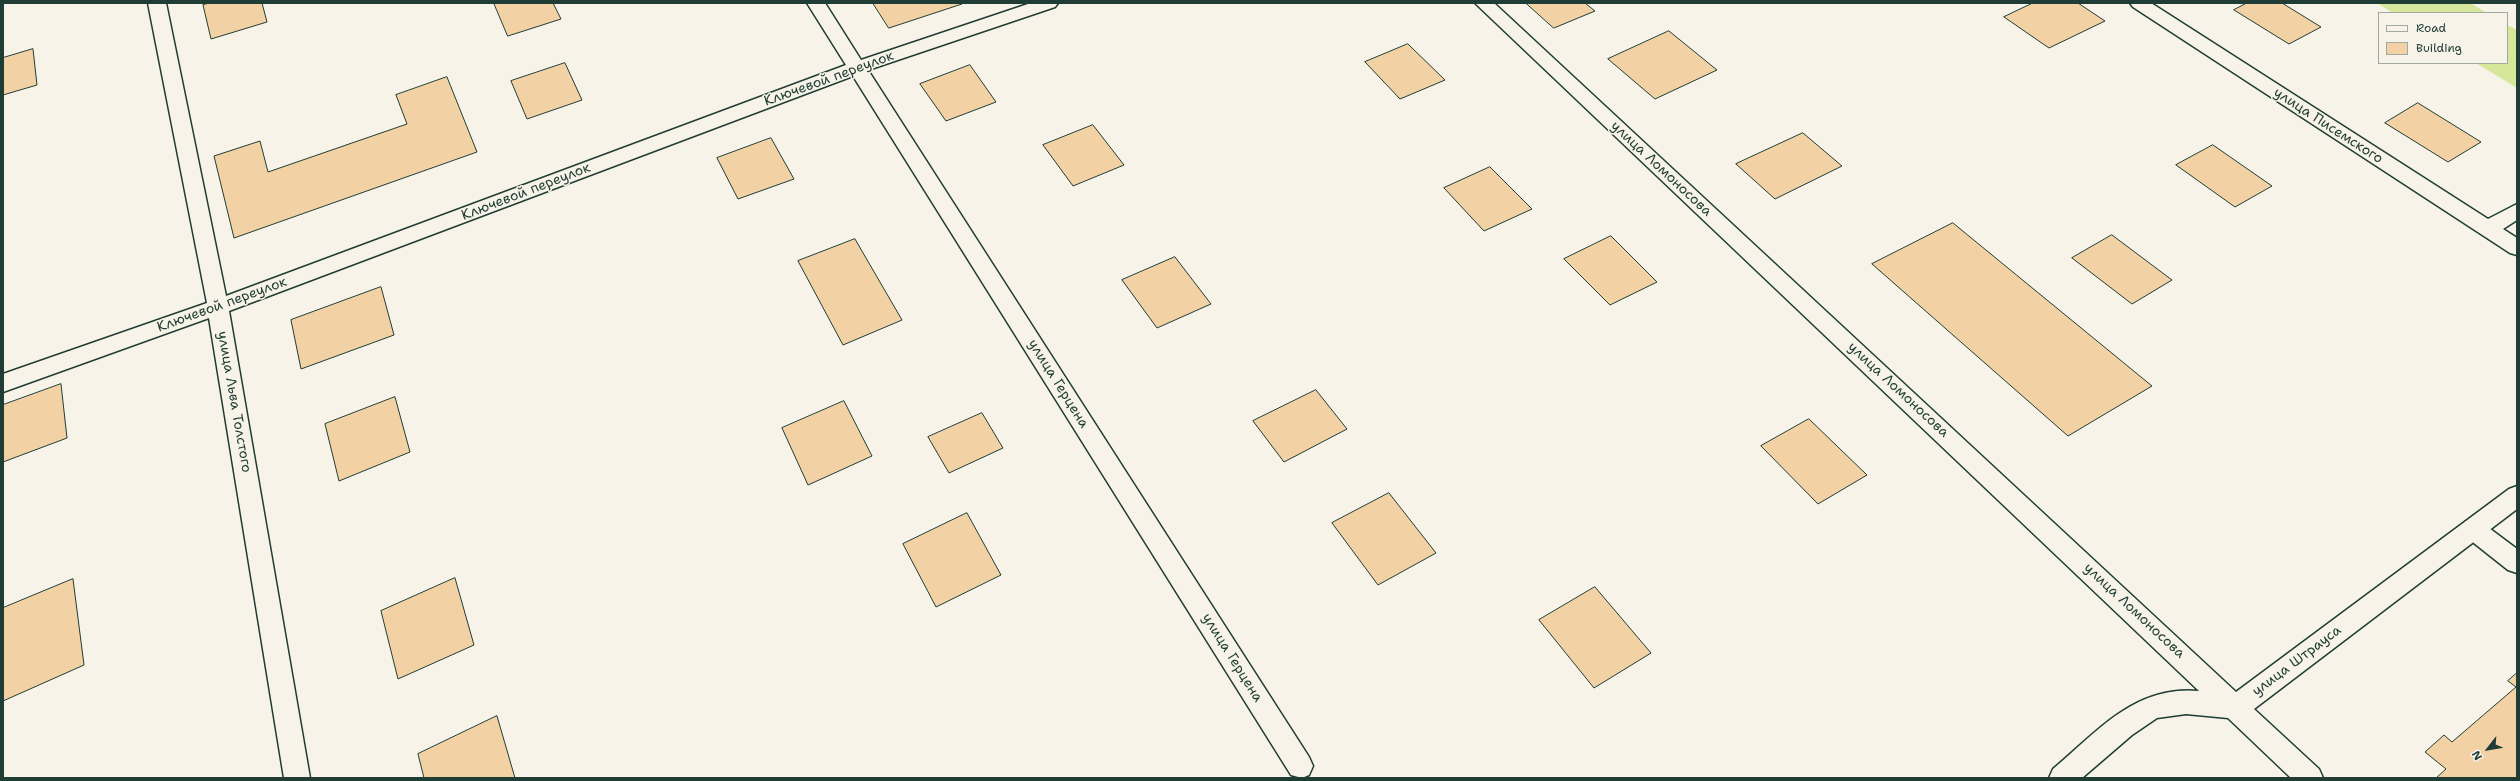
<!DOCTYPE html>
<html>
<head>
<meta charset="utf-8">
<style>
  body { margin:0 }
  #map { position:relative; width:2520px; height:781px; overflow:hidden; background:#f7f3e8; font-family:"Shantell Sans",sans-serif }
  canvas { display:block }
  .frame { position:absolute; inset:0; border:4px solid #1f3d34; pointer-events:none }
  .legend { position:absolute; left:2378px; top:12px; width:130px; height:52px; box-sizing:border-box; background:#f7f3e8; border:1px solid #a1aaa0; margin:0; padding:5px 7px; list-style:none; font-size:12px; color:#1f3d34 }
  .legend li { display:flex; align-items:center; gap:8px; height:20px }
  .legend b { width:20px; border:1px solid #a1aaa0 }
  .north { position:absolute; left:2468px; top:729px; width:40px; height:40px; -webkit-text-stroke:3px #f7f3e8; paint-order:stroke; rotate:239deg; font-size:11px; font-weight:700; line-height:16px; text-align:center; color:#1f3d34 }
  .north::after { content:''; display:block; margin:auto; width:14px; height:18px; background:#1f3d34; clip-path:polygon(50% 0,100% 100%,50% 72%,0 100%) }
</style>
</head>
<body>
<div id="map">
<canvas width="2520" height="781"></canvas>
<div class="frame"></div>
<ul class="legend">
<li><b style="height:5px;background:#f7f3e8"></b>Road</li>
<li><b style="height:11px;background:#f2d1a4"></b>Building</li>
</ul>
<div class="north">N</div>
</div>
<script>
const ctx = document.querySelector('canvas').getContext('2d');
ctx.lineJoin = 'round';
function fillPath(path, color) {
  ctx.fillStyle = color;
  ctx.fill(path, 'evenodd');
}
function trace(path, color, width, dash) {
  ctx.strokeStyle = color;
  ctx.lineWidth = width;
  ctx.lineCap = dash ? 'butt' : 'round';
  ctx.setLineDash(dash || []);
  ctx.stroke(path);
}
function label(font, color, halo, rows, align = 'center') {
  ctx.font = font + ' "Shantell Sans",sans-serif';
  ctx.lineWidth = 3;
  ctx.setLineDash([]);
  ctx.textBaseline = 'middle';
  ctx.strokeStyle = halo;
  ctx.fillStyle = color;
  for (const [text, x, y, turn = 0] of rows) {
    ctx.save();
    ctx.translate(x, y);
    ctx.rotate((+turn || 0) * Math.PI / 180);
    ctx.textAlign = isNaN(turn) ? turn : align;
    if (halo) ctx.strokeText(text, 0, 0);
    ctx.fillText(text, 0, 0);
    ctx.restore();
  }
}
fillPath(new Path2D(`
  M2377,3H2470L2487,13H2393Z
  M2507,25L2517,30V88L2476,63H2507Z`), '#d6e79b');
const building = new Path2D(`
  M210,3H262L267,22L211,39L203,5Z
  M494,3H553L561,19L508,36Z
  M873,3H961L962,4L889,28Z
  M1526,3H1585L1595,11L1554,28Z
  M2033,3H2078L2105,21L2049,48L2004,17Z
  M2247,3H2282L2321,27L2289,44L2234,10Z
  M1669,31L1717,70L1655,99L1608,59Z
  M1408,44L1445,80L1400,99L1365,62Z
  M33,49L37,85L3,95V58Z
  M565,63L582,100L527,119L511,81Z
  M970,65L996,102L946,121L920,84Z
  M447,77L477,152L234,238L214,156L260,141L268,172L407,124L396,95Z
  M2418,103L2481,142L2448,162L2385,123Z
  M1093,125L1124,165L1073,186L1043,145Z
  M1803,133L1842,166L1775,199L1736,164Z
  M771,138L794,179L738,199L717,158Z
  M2213,145L2272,186L2235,207L2176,165Z
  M1490,167L1532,209L1484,231L1444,188Z
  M1953,223L2152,386L2068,436L1872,264Z
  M2112,235L2172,280L2132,304L2072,258Z
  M1611,236L1657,282L1610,305L1564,259Z
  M855,239L902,320L843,345L798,261Z
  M1175,257L1211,304L1157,328L1122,280Z
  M381,287L394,335L301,369L291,320Z
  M61,384L67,438L3,462V405Z
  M1316,390L1347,429L1284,462L1253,421Z
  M395,397L410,452L339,481L325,424Z
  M844,401L872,456L808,485L782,428Z
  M982,413L1003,448L949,473L928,437Z
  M1809,419L1867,475L1818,504L1761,446Z
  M1389,493L1436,553L1378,585L1332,523Z
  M967,513L1001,575L936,607L903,544Z
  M455,578L474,645L398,679L381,611Z
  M73,579L84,665L3,701V608Z
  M1595,587L1651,653L1594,688L1539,620Z
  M2517,673V778H2436L2446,769L2425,752L2444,735L2452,742L2516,687L2508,681Z
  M497,716L515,778H424L418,754Z`);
fillPath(building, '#f2d1a4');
trace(building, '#1f3d34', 1);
const lane = new Path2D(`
  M2473,519L2481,522L2517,549V573L2508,570L2465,536L2461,529L2465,522Z`);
const street = new Path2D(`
  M148,3H166L226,296L846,65L807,3H825L861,60L1031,3H1058L1055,7L868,70L1309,757L1313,766L1309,775L1302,778L1291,775L853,76L229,311L310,778H284L209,318L3,392V374L207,303Z
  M1475,3H1494L2236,692L2509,489L2517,486V509L2254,709L2319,769L2323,778H2291L2228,718L2186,714L2157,718L2132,735L2082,778H2049L2053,769C2098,731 2135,685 2199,691Z
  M2130,3H2151L2488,219L2517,204V220L2503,229L2517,238V255L2510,253L2133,7Z`);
trace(lane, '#1f3d34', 3);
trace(street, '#1f3d34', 3);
fillPath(lane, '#f7f3e8');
fillPath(street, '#f7f3e8');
label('14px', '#1f3d34', '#f7f3e8', [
  ["Ключевой переулок",829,79,-20],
  ["улица Писемского",2328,126,33],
  ["улица Ломоносова",1661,169,43],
  ["Ключевой переулок",526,192,-21],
  ["Ключевой переулок",222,305,-20],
  ["улица Герцена",1058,384,58],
  ["улица Ломоносова",1898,390,43],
  ["улица Льва Толстого",234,402,80],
  ["улица Ломоносова",2134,611,43],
  ["улица Герцена",1232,658,58],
  ["улица Штрауса",2297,661,-37]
]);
</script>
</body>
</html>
